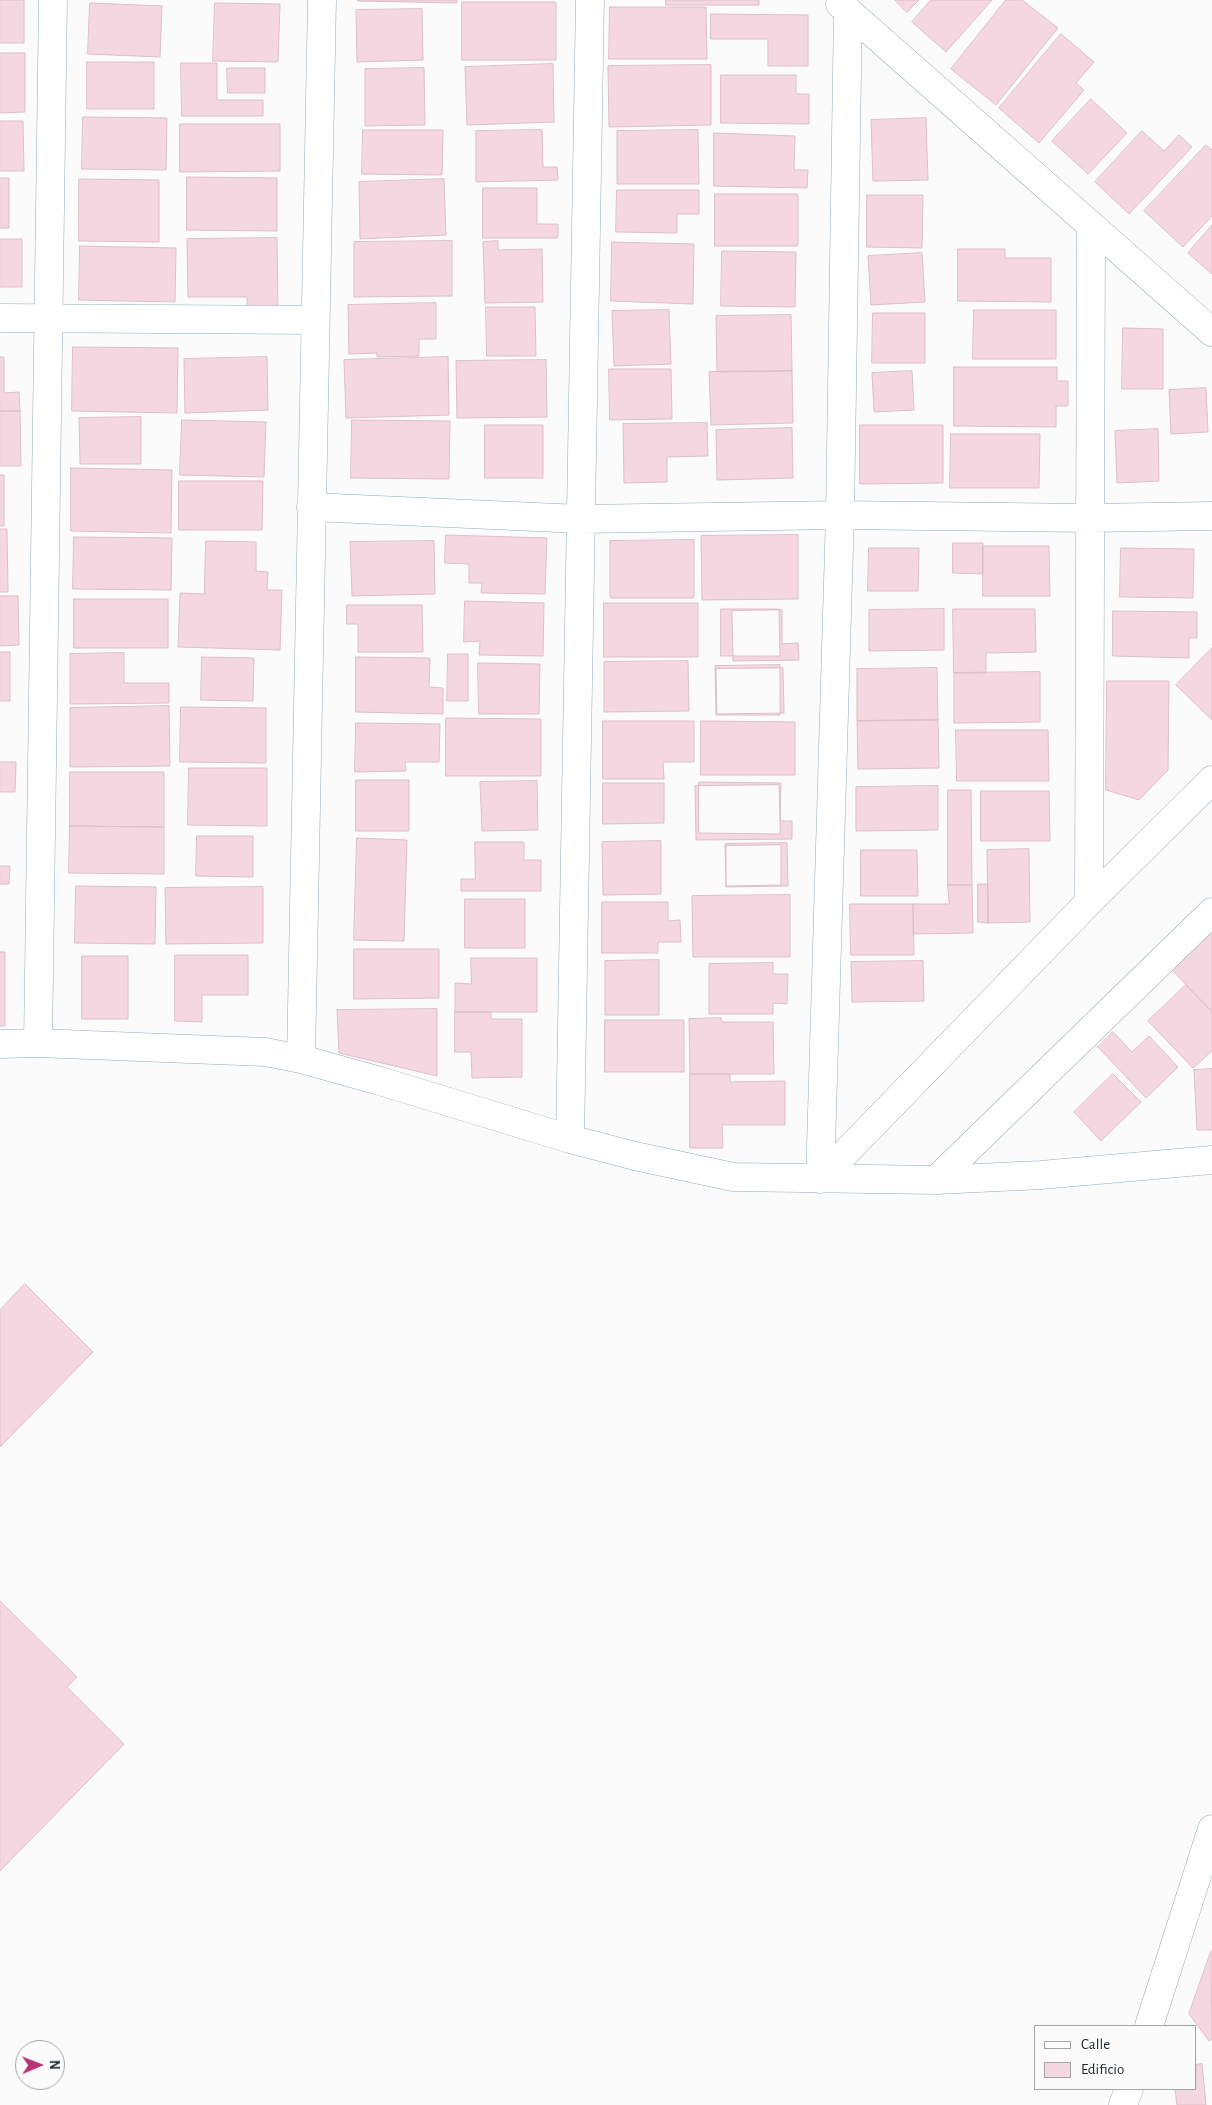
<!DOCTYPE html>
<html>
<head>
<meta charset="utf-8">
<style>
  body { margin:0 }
  #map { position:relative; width:1212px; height:2105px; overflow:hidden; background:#fbfbfb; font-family:"Alegreya Sans",sans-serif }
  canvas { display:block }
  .legend { position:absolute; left:1034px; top:2025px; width:162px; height:65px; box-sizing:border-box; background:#fbfbfb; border:1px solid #a1a5a7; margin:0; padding:6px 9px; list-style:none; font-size:15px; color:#1a242a }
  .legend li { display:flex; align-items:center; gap:10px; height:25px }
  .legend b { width:25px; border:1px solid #a1a5a7 }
  .north { position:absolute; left:15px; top:2040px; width:50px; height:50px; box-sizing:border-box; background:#fbfbfb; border:1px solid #a1a5a7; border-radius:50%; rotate:89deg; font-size:14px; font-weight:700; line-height:20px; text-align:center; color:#1a242a }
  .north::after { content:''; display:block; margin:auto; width:18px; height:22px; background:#b83274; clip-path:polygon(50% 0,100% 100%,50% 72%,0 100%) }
</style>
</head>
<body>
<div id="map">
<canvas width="1212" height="2105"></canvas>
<ul class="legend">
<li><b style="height:6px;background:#fff"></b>Calle</li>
<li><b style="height:14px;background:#f4d7e1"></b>Edificio</li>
</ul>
<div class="north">N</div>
</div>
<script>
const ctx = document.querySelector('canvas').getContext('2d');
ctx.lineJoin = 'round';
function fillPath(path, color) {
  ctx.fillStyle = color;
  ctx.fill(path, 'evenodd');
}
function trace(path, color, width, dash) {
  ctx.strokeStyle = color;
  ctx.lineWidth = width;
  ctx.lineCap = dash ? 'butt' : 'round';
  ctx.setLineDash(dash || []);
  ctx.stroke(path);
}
const building = new Path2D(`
  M0,0H24V43H0Z
  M358,0H457V3L358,1Z
  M666,0H759V5H666Z
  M895,0H919L907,12Z
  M931,0H992L946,52L912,22Z
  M1006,0H1022L1058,28L996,105L951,69Z
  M462,2H556V60H462Z
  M90,3L162,6L160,57L88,54Z
  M215,3L280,4L278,62L213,61Z
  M610,7H706L707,59H609Z
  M422,9L423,60L357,62L356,10Z
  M711,14L808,15V66H768V39H711Z
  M1061,34L1094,62L1076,83L1084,90L1039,143L999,108Z
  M0,53H25V112L0,113Z
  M87,62H154V109H87Z
  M181,63H217V100H263V116H182Z
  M553,64L554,122L467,125L465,67Z
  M711,65V125L609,127L608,66Z
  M227,68H265V93H228Z
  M424,68L425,125L365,126V69Z
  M721,75H796V94H809V124L721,123Z
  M1091,99L1127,133L1088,174L1052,141Z
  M83,117L167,118L166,170L82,169Z
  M926,118L928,180L873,181L871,120Z
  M0,121H23L24,171H0Z
  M180,124H280V171L180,172Z
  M363,130H443L442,175L362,174Z
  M542,130L543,167H557L558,180L476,182V131Z
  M698,130L699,184H617V131Z
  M1142,131L1164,151L1179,135L1192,147L1129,214L1095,182Z
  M714,133L795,136L794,170H808L807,188L714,186Z
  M1206,145L1212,150V216L1183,247L1144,211Z
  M187,177L277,178V231L187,230Z
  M0,178H9V228H0Z
  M79,179L159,180V242L79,241Z
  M444,179L446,235L360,239L359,182Z
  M483,188H537V224H558V238H483Z
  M617,190H699V214H677V233L616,232Z
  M715,194H798V246H715Z
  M867,195H923L922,248L867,247Z
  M1212,225V274L1188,253Z
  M277,238L278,311L247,312V297H188L187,239Z
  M0,239H22V287H0Z
  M452,241V296L354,297V242Z
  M498,241V250L542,249L543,302L485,303L483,242Z
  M612,242L694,244L693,304L611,301Z
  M80,246L176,248L175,302L79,300Z
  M958,249H1005V258H1051V302L958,301Z
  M722,251L796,252L795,307L721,306Z
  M922,253L925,302L871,305L868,256Z
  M436,303V339H419V356L377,357V353L349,354L348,305Z
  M486,307H535L536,356H487Z
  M669,310L671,364L614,366L612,311Z
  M974,310H1056V359H973Z
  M873,313H925V363H872Z
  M791,315L792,371L717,372L716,316Z
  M1123,328L1163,329V389H1122Z
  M73,347L178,348L177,413L72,411Z
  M0,357H4V393L19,392L20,411H0Z
  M267,357L268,410L185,413L184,359Z
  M448,357L449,415L346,418L344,360Z
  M546,360L547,417L457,418L456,361Z
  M954,367H1057V381H1068V406H1056V427L954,426Z
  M609,369H671L672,419L610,420Z
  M792,371L793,423L711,425L709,372Z
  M912,371L914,410L874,412L872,373Z
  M1206,388L1208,432L1171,434L1169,390Z
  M0,411H20L21,466H0Z
  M141,417V464H80L79,418Z
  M182,420L266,422L264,477L180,475Z
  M352,420L450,421L449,479L351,478Z
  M707,423L708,456L667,457V482L624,483L623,424Z
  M485,425H543V478H485Z
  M860,425H943V483L860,484Z
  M792,428L793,478L717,480L716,430Z
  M1158,429L1159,481L1117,483L1115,431Z
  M951,434H1040L1039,488H950Z
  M71,468L172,470L171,533L71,531Z
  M0,475H4V526H0Z
  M179,481H263L262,530H179Z
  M0,529H7L8,592H0Z
  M446,535L547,538L545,594L481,593L482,583H469V564L445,563Z
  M798,535V599L702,600L701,536Z
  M74,537L172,538L171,590L73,589Z
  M694,540V598H610V541Z
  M206,541L256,542V571L268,572L267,590H282L280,650L178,647L180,593L204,594Z
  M434,541L435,594L352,596L350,542Z
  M953,543H983V574L953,573Z
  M983,546H1049L1050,596H983Z
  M869,548H919L918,591H868Z
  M1121,548L1194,549L1193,598L1120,597Z
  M0,596H18L19,645L0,646Z
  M74,599H168V648H74Z
  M465,601L544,603L543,656L479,655L480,641L464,642Z
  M604,603H698V657H604Z
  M347,605H422L423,652H358V624H347Z
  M721,609H779L780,656H721Z
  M944,609V650L869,651V610Z
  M953,609H1035L1036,652L986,653V673H954Z
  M782,610V644L798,643L799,660L733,661L732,611Z
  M1113,611L1197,612V638H1189V658L1113,656Z
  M1212,648V720L1176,685Z
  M0,652H10V701H0Z
  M124,653V683H169V703L70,704V654Z
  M448,654H468V701H447Z
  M202,657L254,658L253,701L201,700Z
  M356,657L430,658L429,687L443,688V714L356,712Z
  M688,661L689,711L604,712V662Z
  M478,663L540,664L539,714H479Z
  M780,665V715H716L715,666Z
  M783,668L784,713L717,714L716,669Z
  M937,668L938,720L857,721V669Z
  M1040,672V722L954,723V673Z
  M1107,681H1169L1168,770L1139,800L1106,790Z
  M169,706L170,766L70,767V708Z
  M181,707L266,708V763L180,762Z
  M446,718L541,719V776H446Z
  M938,720L939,768L858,769L857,721Z
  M603,721H694V762H663L664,779H603Z
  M701,721L795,722V775H701Z
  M356,723L440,724L439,762H405L406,771L355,772Z
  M956,730H1048L1049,781H957Z
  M0,762H16L15,792H0Z
  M189,768H267V826L188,825Z
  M70,772H164V827L70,826Z
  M356,780H409V831H356Z
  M537,781L538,830L482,831L480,782Z
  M699,782L781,783L780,834L699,833Z
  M603,783H664V823L603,824Z
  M779,785L780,821H792V839L696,840L695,786Z
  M938,786V830L856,831V787Z
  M948,790H971L972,885H948Z
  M981,791H1049L1050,841H981Z
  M70,826L164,827V874L69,873Z
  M197,836H253V877L196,876Z
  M357,838L407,840L404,941L354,940Z
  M661,841V894L603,895L602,842Z
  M475,842H524V860H541V891H461V879H475Z
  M787,843L788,886L726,887L725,844Z
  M781,845V885L726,886V846Z
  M1029,849L1030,922L988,923L987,850Z
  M861,850H917L918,896H861Z
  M0,866H10L9,884H0Z
  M978,884H988V923L978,922Z
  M948,885H972L973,933L913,934V904H949Z
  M76,886L156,887L155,944L75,943Z
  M263,887V943L166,944L165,888Z
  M790,895V957H693L692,896Z
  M465,899H525V948H465Z
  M602,902H668V921L680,920L681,942H658V953H602Z
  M850,904H913L914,955H851Z
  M1210,933L1212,935V1012L1172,970Z
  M354,949H439V998L354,999Z
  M0,952H5V1026H0Z
  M175,955H248V995H202V1022L175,1021Z
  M82,956H128V1019H82Z
  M471,958H537V1012H455V983L471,984Z
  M659,960V1015H605V961Z
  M923,961L924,1001L852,1002L851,962Z
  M773,963V974H788L787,1004L773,1003V1014H709V964Z
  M1186,985L1212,1012V1051L1193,1068L1148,1021Z
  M437,1009V1076L339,1053L337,1010Z
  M455,1012H491V1019H522V1077L472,1078L471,1052H455Z
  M721,1018L722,1022H773L774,1074H690L689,1019Z
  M605,1020H684V1072H605Z
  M1113,1032L1132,1052L1149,1036L1178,1067L1146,1098L1098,1047Z
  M1212,1069V1130H1197L1194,1070Z
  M690,1074H730V1082L785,1081V1125H722L723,1148H690Z
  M1113,1074L1141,1102L1101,1141L1074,1112Z
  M25,1284L93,1352L0,1447V1310Z
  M0,1601L77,1677L67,1687L124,1744L0,1871Z
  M1211,1951L1212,2039L1209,2041L1189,2014Z
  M1202,2064L1206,2105H1177L1175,2089H1196V2065Z`);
fillPath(building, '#f4d7e1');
trace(building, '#dcbfc9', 1);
const street = new Path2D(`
  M840,4L1212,332
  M0,318L314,320
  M311,507L581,519L840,515L1089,518L1212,516
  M1089,902L1091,225
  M38,1043L53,0
  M0,1044L38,1043L265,1052L301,1059L380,1081L570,1139L635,1156L733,1177L936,1180L1041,1175L1212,1160
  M301,1059L322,0
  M570,1139L590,0
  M820,1179L840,515L848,11
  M820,1179L1089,902L1212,780
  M936,1180L1212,912
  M1149,2026L1212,1829
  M1123,2105L1129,2089`);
trace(street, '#93acbb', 29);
trace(street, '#fff', 28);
</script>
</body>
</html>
